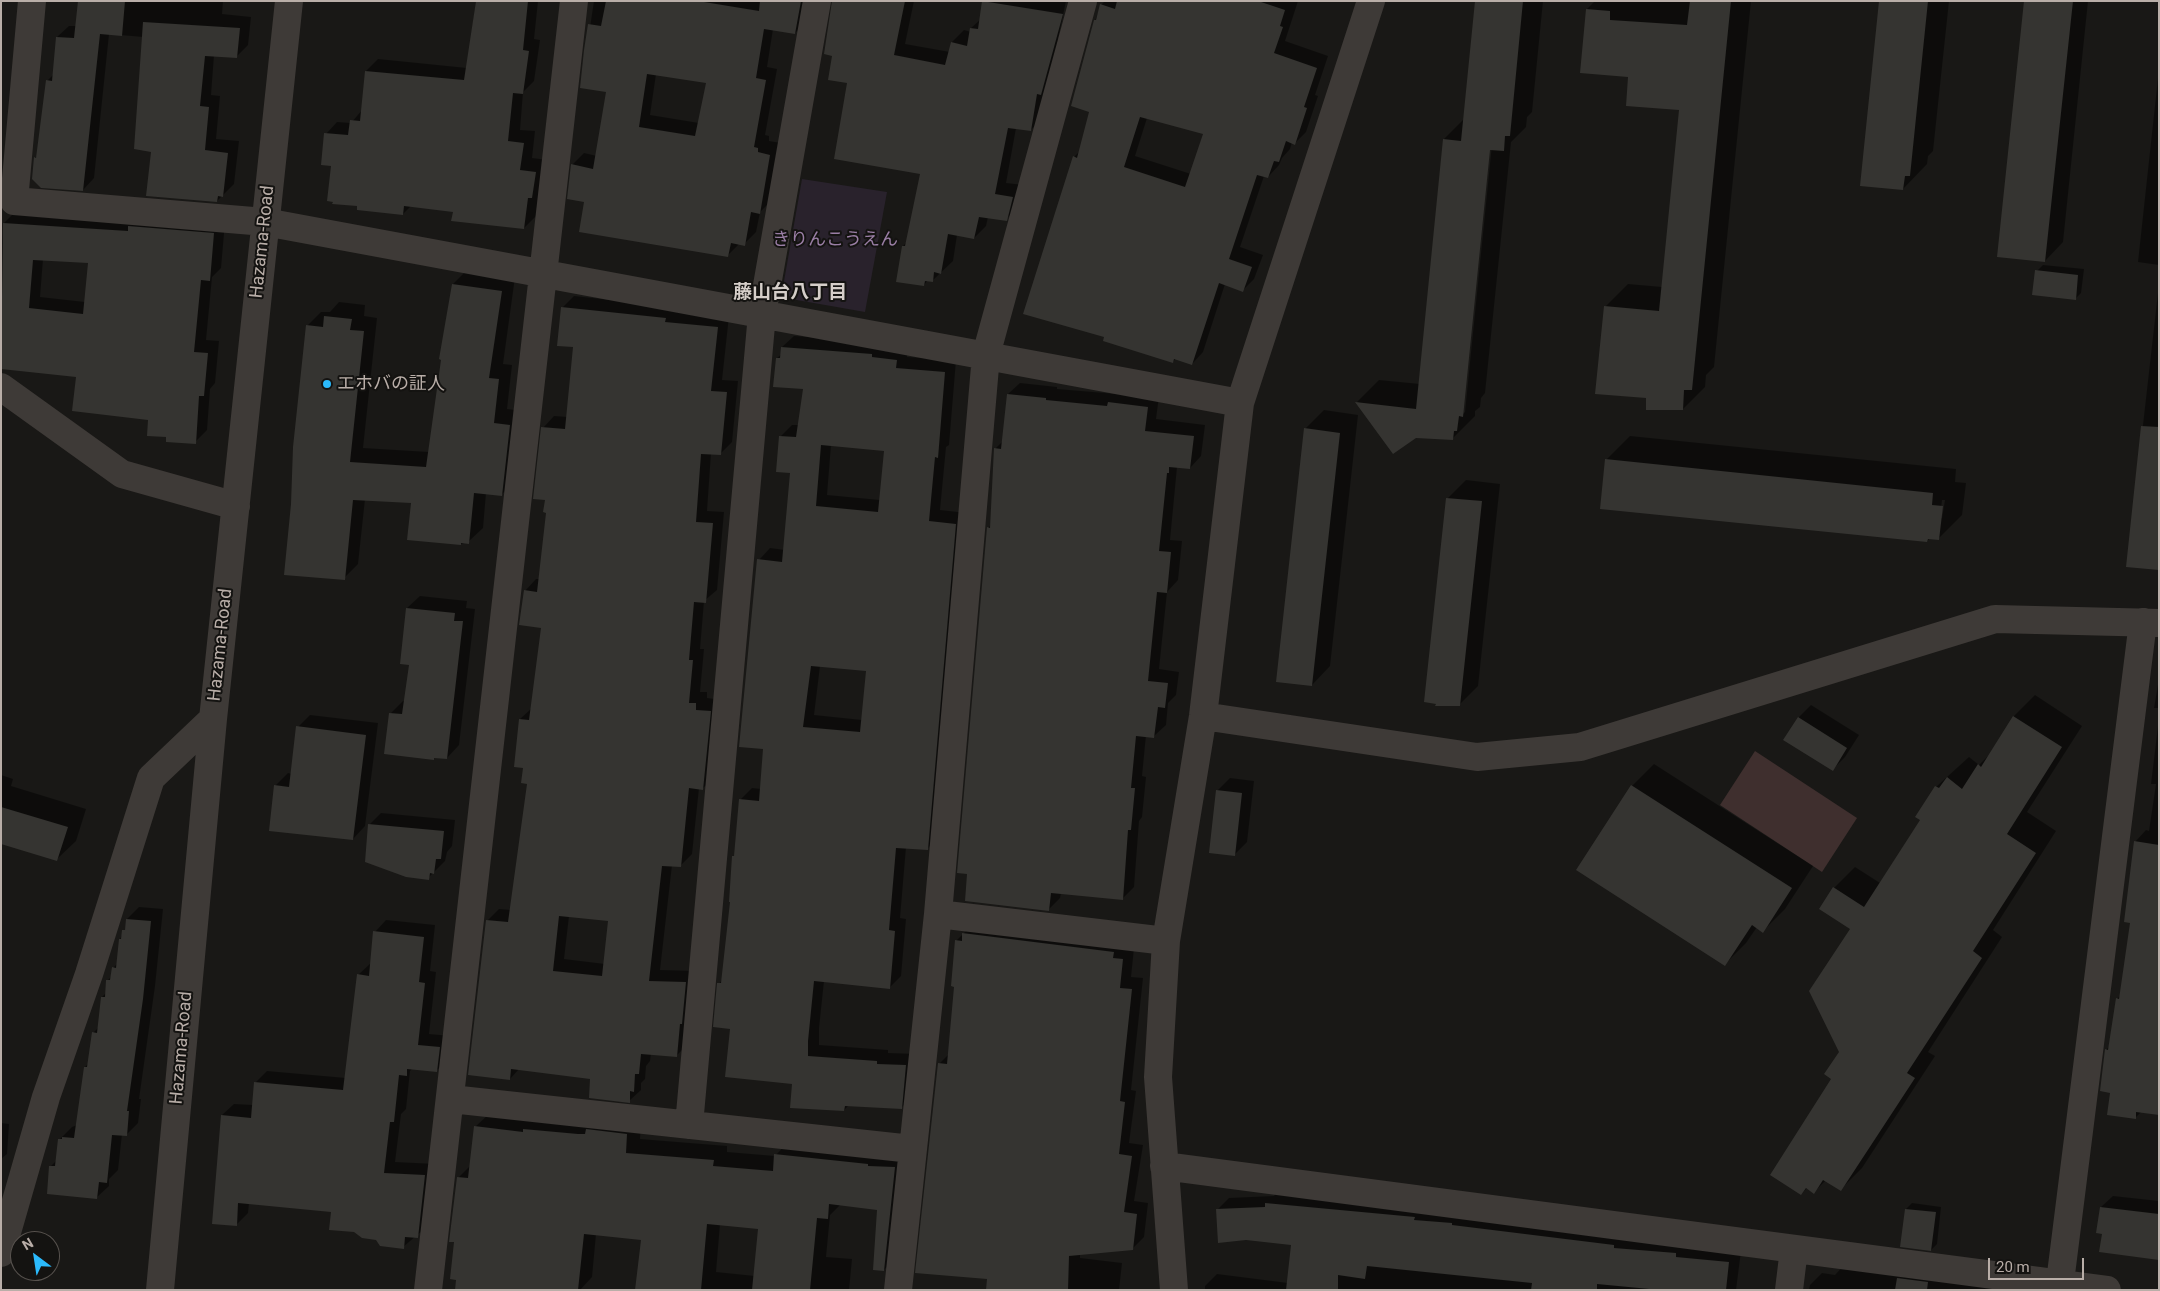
<!DOCTYPE html>
<html>
<head>
<meta charset="utf-8">
<style>
  body { margin:0 }
  #map { position:relative; width:2160px; height:1291px; overflow:hidden; background:#191816; font-family:Roboto,sans-serif }
  canvas { display:block }
  .frame { position:absolute; inset:0; border:2px solid #b9aea8; pointer-events:none }
  .north { position:absolute; left:10px; top:1231px; width:50px; height:50px; box-sizing:border-box; background:#141311; border:1px solid #56514d; border-radius:50%; rotate:329deg; font-size:14px; font-weight:700; line-height:20px; text-align:center; color:#b9aea8 }
  .north::after { content:''; display:block; margin:auto; width:18px; height:22px; background:#2bbafc; clip-path:polygon(50% 0,100% 100%,50% 72%,0 100%) }
  .scale { position:absolute; left:1988px; top:1258px; width:96px; height:22px; box-sizing:border-box; border:2px solid #b9aea8; border-top:0; padding-left:6px; font-size:15px; line-height:18px; white-space:nowrap; color:#b9aea8; -webkit-text-stroke:4px #141311; paint-order:stroke }
</style>
</head>
<body>
<div id="map">
<canvas width="2160" height="1291"></canvas>
<div class="frame"></div>
<div class="north">N</div>
<div class="scale">20 m</div>
</div>
<script>
const ctx = document.querySelector('canvas').getContext('2d');
ctx.lineJoin = 'round';
function fillPath(path, color) {
  ctx.fillStyle = color;
  ctx.fill(path, 'evenodd');
}
function trace(path, color, width, dash) {
  ctx.strokeStyle = color;
  ctx.lineWidth = width;
  ctx.lineCap = dash ? 'butt' : 'round';
  ctx.setLineDash(dash || []);
  ctx.stroke(path);
}
function label(font, color, halo, rows, align = 'center') {
  ctx.font = font + ' Roboto,"Noto Sans JP",sans-serif';
  ctx.lineWidth = 4;
  ctx.setLineDash([]);
  ctx.textBaseline = 'middle';
  ctx.strokeStyle = halo;
  ctx.fillStyle = color;
  for (const [text, x, y, turn = 0] of rows) {
    ctx.save();
    ctx.translate(x, y);
    ctx.rotate((+turn || 0) * Math.PI / 180);
    ctx.textAlign = isNaN(turn) ? turn : align;
    if (halo) ctx.strokeText(text, 0, 0);
    ctx.fillText(text, 0, 0);
    ctx.restore();
  }
}
fillPath(new Path2D(`
  M802,179L887,192L865,312L791,299L783,287Z`), '#29222c');
fillPath(new Path2D(`
  M1755,751L1857,818L1822,872L1720,805Z`), '#3f2f2e');
fillPath(new Path2D(`
  M79,1H223L222,14L251,17L248,45L236,57L214,55L211,95L220,96L216,139L239,141L234,184L217,201L153,150L143,37L109,34L94,178L83,190L35,158L38,155L47,81L54,74L57,37L69,26H77Z
  M476,1H538L534,39L540,40L534,81L523,92L520,130L535,131L532,158L548,160L539,190L536,216L524,228L454,211L411,206L403,214L358,205L332,164L326,134L337,122L351,123L363,109L366,71L378,59L467,68Z
  M594,1H810L807,21L795,33L773,29L767,67L777,69L765,135L769,136V141L781,143L771,201L760,212L756,232L744,244L740,243L728,255L586,201L572,165L584,153L597,156L608,91L581,87ZM656,74L707,82L699,123L650,115Z
  M833,1H914L905,44L950,52L952,42L964,30L971,32V28L981,19L984,1H1066L1058,39L1064,40L1042,118L1031,130L1016,128L1006,183L1024,185L1018,208L1006,219L988,217L986,226L974,238L957,235L953,261L932,281L928,280L924,285L903,246L907,242L921,173L848,82L834,55Z
  M1105,1H1203L1147,118L1135,156L1191,174L1205,133L1235,1H1298L1285,41L1328,56L1315,95L1318,96L1306,132L1295,143L1292,142L1290,149L1282,158L1279,165L1268,177L1264,176L1240,247L1263,255L1254,279L1243,290L1225,284L1203,352L1192,364L1176,358L1173,362L1106,336L1074,157L1081,150L1091,112L1095,21L1101,5Z
  M1476,1H1543L1532,112L1527,117L1526,127L1511,142L1485,393L1481,398L1480,407L1475,411V416L1452,439L1357,402L1379,380L1420,384L1444,139L1465,118ZM1490,143L1492,144L1465,412L1462,415Z
  M1595,1H1751L1714,367L1706,375L1705,387L1683,409L1648,397L1605,307L1628,284L1662,287L1680,108L1629,75L1587,9Z
  M1880,1H1949L1933,151L1928,156L1927,164L1903,189Z
  M2025,1H2088L2063,242L2045,261Z
  M2159,69V265L2138,262Z
  M16,211L225,222L221,268L212,277L206,340L219,341L215,383L210,389L207,430L195,442L168,436L149,419L78,376L1,360V253L4,223ZM43,259L89,262L85,302L40,297Z
  M2043,265L2084,269L2081,293L2075,299L2037,271Z
  M467,270L515,277L503,364L512,365L507,409L524,411L516,480L502,494L486,493L483,528L468,542L461,544L412,502L365,499L358,564L344,578L307,326L321,312H330L339,302L365,305L364,316L377,318L363,448L429,452L453,284Z
  M2159,284V569L2127,566Z
  M574,296L676,307L729,316L722,380L738,381L732,442L720,454L711,453L707,511L724,512L717,590L704,601L700,649H704L700,692H707V698L722,700L715,777L703,788H699L692,854L680,866L672,865L660,970L697,971L688,1044L676,1056L651,1053L650,1061L646,1066L645,1079L641,1083V1090L629,1101L592,1078L519,1069L510,1079L487,921L499,909L511,910L529,783L524,767L520,719L532,708L542,627L525,591L536,579H540L548,512L543,428L554,416L568,417L574,346L562,308ZM569,916L610,920L605,964L564,959Z
  M794,336L883,342L908,348L907,357L956,360L949,445L946,447L940,510L967,513L939,837L927,849L906,847L900,918L906,919L901,976L889,988L824,981L819,1028V1045L888,1050V1053L917,1054L913,1096L901,1108L849,1105L844,1110L794,1082L731,1028L719,984L722,980L732,901L733,857L735,855L740,800L752,788L761,789L765,748L759,560L770,548L785,550L792,472L781,436L792,425H799L805,388L777,358L782,354V347ZM831,445L885,450L880,500L827,495ZM820,666L867,670L862,720L814,715Z
  M1020,383L1057,387V389L1117,394L1121,391L1159,396L1156,419L1205,425L1201,456L1190,468L1177,467L1170,540L1182,541L1178,580L1167,592L1159,669L1179,672L1176,695L1168,703L1166,725L1154,736L1146,735L1142,776L1146,777L1142,817L1139,821L1134,887L1122,899L1061,893L1060,898L1048,910L988,528L991,525L995,449L1003,441L1008,394Z
  M1324,410L1358,415L1330,666L1312,685L1305,429Z
  M1630,436L1956,469L1955,482L1966,483L1962,515L1938,539L1930,538L1927,541L1606,460ZM1942,500H1945L1942,518H1940Z
  M1466,480L1500,484L1478,686L1459,705L1425,701L1448,498Z
  M420,596L467,601L466,608L475,609L459,745L447,758L391,713L403,701H405L411,664L407,608Z
  M2159,679V708H2154Z
  M2035,695L2082,726L2027,812L2056,831L1993,930L2002,937L1928,1052L1935,1056L1862,1168L1841,1189L1826,1180L1814,1192L1807,1188L1801,1194L1840,1052L1851,928L1834,888L1855,867L1880,883L1921,819L1936,787L1969,757L1979,765L1992,752L2014,716Z
  M1811,705L1859,735L1845,757L1833,769L1798,718Z
  M310,715L378,723L365,826L353,839L275,786L288,773L292,774L298,727Z
  M2159,718V1113L2142,1111L2136,1117L2111,1091L2106,1050L2110,1046L2117,999L2120,996L2131,922L2135,842L2146,830L2149,831L2156,784H2151Z
  M1654,764L1813,866L1785,909L1763,931L1757,927L1746,943L1725,964L1632,786Z
  M1,775L13,779L11,786L86,809L76,841L57,859L1,843Z
  M1230,778L1254,781L1247,842L1235,854L1217,791Z
  M381,813L455,820L452,846L447,852L445,861L428,878L370,824Z
  M139,907L163,909L155,986L139,1099H141L138,1123L126,1135L122,1134L118,1170L109,1179V1186L96,1198L51,1166L57,1160L60,1139L72,1127L77,1125L85,1067L89,1063L93,1033L99,1027L102,997L106,993L108,980L112,976L113,968L118,963L120,939L126,928L127,919Z
  M386,920L435,925L430,971L436,972L429,1034L451,1036L448,1059L437,1070L412,1069L410,1071L406,1109L401,1114L395,1162L436,1164L429,1225L403,1247L377,1239L332,1211L249,1203L248,1213L236,1225L222,1115L234,1104L253,1105L255,1083L267,1071L346,1078L358,975L371,963L375,932Z
  M975,922L1134,948L1131,977L1143,978L1131,1090L1136,1091L1129,1143L1143,1145L1134,1201L1148,1203L1144,1237L1132,1249L1080,1254V1258L1122,1263L1119,1290H987L988,1278L939,1064L949,1054L955,986L956,941Z
  M490,1113L641,1120L640,1139L727,1146V1152L775,1156L790,1140L909,1154L898,1255L884,1270L878,1208L841,1204L830,1215L826,1257L852,1259L849,1290H636L642,1239L596,1234L592,1277L580,1290H457L455,1241L458,1178L471,1165L475,1127ZM720,1224L759,1228L755,1276L716,1272Z
  M1,1123L9,1124L7,1154L1,1159Z
  M1278,1191L1741,1251L1736,1290H1205V1286L1217,1274L1288,1283L1292,1244L1217,1210L1229,1198L1274,1196Z
  M2113,1196L2159,1201V1259L2101,1207Z
  M1912,1203L1941,1207L1937,1244L1931,1250L1906,1209Z
  M1847,1262L2011,1290H1809L1810,1285L1822,1273L1835,1275Z`), '#0007');
fillPath(new Path2D(`
  M78,1H125L122,36L100,34L83,191L41,188L32,179L34,157L36,158L46,80L52,81L56,37L74,38Z
  M476,1H528L523,50L529,51L523,94L513,93L508,141L524,143L520,170L536,172L532,198H528L524,229L451,221L453,212L404,206L403,215L357,210V206L332,204L333,202L327,201L331,166L321,165L324,133L348,135L350,120L360,121L365,71L464,80Z
  M606,1H698L759,11L760,1H801L795,34L764,29L756,78L766,80L754,147L758,148V152L770,155L760,214L751,212L745,246L731,243L728,257L579,232L584,202L567,199L571,164L593,169L606,92L580,88L584,50L588,24L601,26ZM647,74L706,83L695,136L639,127Z
  M832,1H905L894,55L945,65L951,42L967,46L970,28L978,29L982,1L1063,14L1041,95L1037,94L1031,131L1008,128L995,194L1013,197L1007,221L979,217L974,239L948,234L941,274L934,272L933,282L925,281L924,286L896,282L902,246H905L920,174L834,159L847,83L828,80L832,56L824,54Z
  M1117,1H1258L1285,10L1280,26L1283,27L1274,53L1317,68L1304,107L1307,108L1295,145L1286,141L1279,162L1274,161L1268,178L1257,175L1229,259L1252,267L1243,292L1219,283L1192,365L1174,359L1173,363L1103,341L1104,337L1023,314L1073,156L1077,158L1089,112L1071,106L1094,20H1096L1100,4L1115,9ZM1140,117L1203,134L1185,187L1124,167Z
  M1475,1H1523L1510,136H1505L1504,151L1490,150L1463,417L1459,416L1457,431H1454L1453,440L1416,438L1393,454L1355,402L1416,409L1443,139L1461,141Z
  M1690,1H1731L1692,390H1684L1683,410H1646V398L1595,394L1604,306L1659,311L1679,110L1626,106L1628,77L1580,73L1586,9L1610,11V20L1687,25Z
  M1879,1H1928L1910,176H1905L1903,190L1860,186Z
  M2024,1H2073L2045,262L1997,257Z
  M143,22L240,28L237,58L205,56L200,106L209,107L205,150L228,153L223,197L218,196L217,202L146,196L151,152L134,149Z
  M3,223L128,231V226L214,233L210,281L201,280L194,352L208,353L204,396H199L196,444L166,442V437L147,436L148,420L72,411L76,377L1,369ZM33,260L88,263L83,314L29,308Z
  M2035,270L2078,275L2076,300L2032,295Z
  M452,284L502,291L489,378L499,379L494,423L510,425L502,496L474,493L469,544L461,543V545L407,540L411,503L353,500L345,580L284,575L291,504L293,447L306,325L323,327L324,316L352,319L350,330L364,331L350,462L426,467L441,360L439,359Z
  M561,307L666,318L665,322L718,327L711,391L727,392L721,455L701,454L696,522L713,523L706,603L694,602L689,660H693L689,703H696V710L711,711L703,790L689,788L681,867L662,866L649,981L686,982L682,1024H680L677,1057L641,1054L639,1074H635L634,1092L630,1091V1103L589,1098L590,1079L511,1069L510,1080L468,1075L486,920L508,922L527,784L521,783L523,768L514,767L519,719L529,720L541,628L519,625L524,590L537,592L546,513L543,512L545,500L533,499L541,427L565,429L573,347L557,346ZM559,916L608,921L602,976L553,971Z
  M781,347L872,354V357L897,360L896,368L945,372L938,458L935,457L929,521L956,524L928,850L896,848L889,930L895,931L890,989L814,981L808,1041V1056L877,1061V1064L906,1065L902,1109L845,1106L844,1111L790,1108L792,1084L725,1077L730,1029L713,1027L717,983H721L730,902H729L732,856H734L739,799L759,801L763,749L739,747L757,559L782,562L790,473L776,472L779,436L796,437L803,389L773,387L776,358H780ZM821,445L884,451L878,512L816,506ZM811,666L866,671L860,732L803,727Z
  M1007,394L1046,398V400L1107,406L1108,402L1148,407L1145,431L1194,436L1190,469L1169,467V473H1167L1159,551L1171,552L1167,593L1157,592L1148,681L1168,683L1165,708L1158,707L1154,738L1136,736L1131,788H1135L1131,830H1128L1123,900L1051,893L1049,911L965,901L967,874L957,873L987,527L990,528L994,448L1001,449Z
  M2141,426L2159,427V570L2126,567Z
  M1304,428L1340,433L1312,686L1276,682Z
  M1605,459L1933,493L1932,505L1943,506L1939,540L1928,539L1927,542L1600,509Z
  M1446,498L1482,501L1460,706H1435L1436,704L1424,702Z
  M406,608L455,613L454,621H463L447,759L434,758V760L384,754L389,713L402,714L409,665L400,664Z
  M2013,716L2062,747L2007,834L2036,853L1973,951L1982,958L1907,1073L1915,1078L1841,1191L1823,1180L1814,1194L1806,1188L1801,1195L1770,1175L1831,1079L1824,1074L1839,1052L1809,991L1850,929L1819,909L1833,887L1864,907L1920,820L1915,817L1935,786L1939,788L1947,777L1962,789L1978,764L1981,767Z
  M1798,717L1847,748L1833,771L1783,740Z
  M296,726L366,735L353,840L269,831L274,785L289,787Z
  M1631,785L1792,888L1763,933L1752,925L1725,966L1576,870Z
  M1216,790L1242,793L1235,856L1209,853Z
  M1,807L68,827L57,861L1,844Z
  M368,824L444,831L441,859H436L434,874L430,873L429,880L406,877L365,862Z
  M2134,841L2159,845V1115L2136,1112V1119L2107,1115L2110,1093L2100,1091L2105,1049L2108,1050L2116,998L2119,999L2130,923L2124,922Z
  M126,919L151,921L143,999L127,1111H129L127,1136L112,1135L107,1183L99,1182L97,1199L47,1194L49,1166H55L58,1139H62V1137L74,1138L84,1067H87L92,1032L97,1033L101,997H105L106,980H110L112,967L116,968L119,939H121L122,930H125Z
  M373,931L424,937L419,982L425,983L418,1045L440,1047L437,1072L407,1069V1076L399,1075L394,1122H390L384,1173L425,1175L418,1238L405,1237L404,1249L380,1246L376,1240L362,1238L354,1232L329,1230L331,1212L238,1203L237,1226L212,1224L221,1115L251,1118L254,1082L343,1090L357,974L369,976Z
  M962,933L1114,952L1113,958L1123,959L1120,988L1132,989L1120,1101L1125,1102L1119,1154L1132,1156L1124,1212L1137,1214L1133,1250L1069,1256L1068,1290H986L987,1279L915,1273L938,1063L947,1064L954,987L951,986L955,940L962,941Z
  M474,1126L523,1132V1129L578,1134H585L586,1129L627,1134L626,1153L714,1160L713,1166L773,1171L774,1154L868,1164V1166L895,1167L884,1271L873,1270L877,1210L829,1204L828,1219L817,1218L810,1290H752L758,1229L707,1224L701,1290H635L641,1240L584,1234L578,1290H455L456,1280L450,1279L454,1242H449L457,1177L468,1178Z
  M1265,1203L1415,1217L1414,1220L1452,1223V1225L1614,1245V1248L1676,1253V1257L1729,1262L1726,1290H1660L1597,1284V1290H1531L1532,1283L1367,1266L1365,1279L1338,1275V1290H1286L1291,1245L1246,1240L1218,1243L1216,1209L1265,1207Z
  M2100,1207L2159,1214V1260L2099,1252L2102,1234L2096,1233Z
  M1905,1209L1936,1212L1931,1251L1900,1247Z
  M1897,1278L1928,1282L1927,1290H1895Z`), '#353431');
trace(new Path2D(`
  M32,1L14,201L265,222L1240,403
  M1,387L122,474L236,506
  M1203,716L1477,757L1580,747L1995,619L2159,623
  M938,914L1166,941
  M451,1099L912,1149
  M689,1125L762,314L817,1
  M1164,1166L2107,1290
  M1,1253L46,1097L89,974L151,778L213,719
  M160,1290L213,719L289,1
  M428,1290L574,1
  M898,1290L938,914L986,355L1083,1
  M1174,1290L1158,1077L1166,941L1203,716L1240,403L1371,1
  M1789,1290L1794,1249
  M2059,1290L2143,622`), '#3e3a37', 28);
for (const [x, y, r, color] of [
  [327,384,5,"#2bbafc"]
]) {
  const dot = new Path2D();
  dot.arc(x, y, r, 0, 2 * Math.PI);
  ctx.fillStyle = color;
  ctx.fill(dot);
  trace(dot, '#141311', 2);
}
label('18px', '#9a7ea5', '#141311', [
  ["きりんこうえん",835,240]
]);
label('18px', '#b9aea8', '#141311', [
  ["Hazama-Road",263,242,-84],
  ["Hazama-Road",221,645,-84],
  ["Hazama-Road",182,1048,-85]
]);
label('18px', '#b9aea8', '#141311', [
  ["エホバの証人",337,384]
], 'left');
label('bold 19px', '#d5cec9', '#141311', [
  ["藤山台八丁目",790,293]
]);
</script>
</body>
</html>
